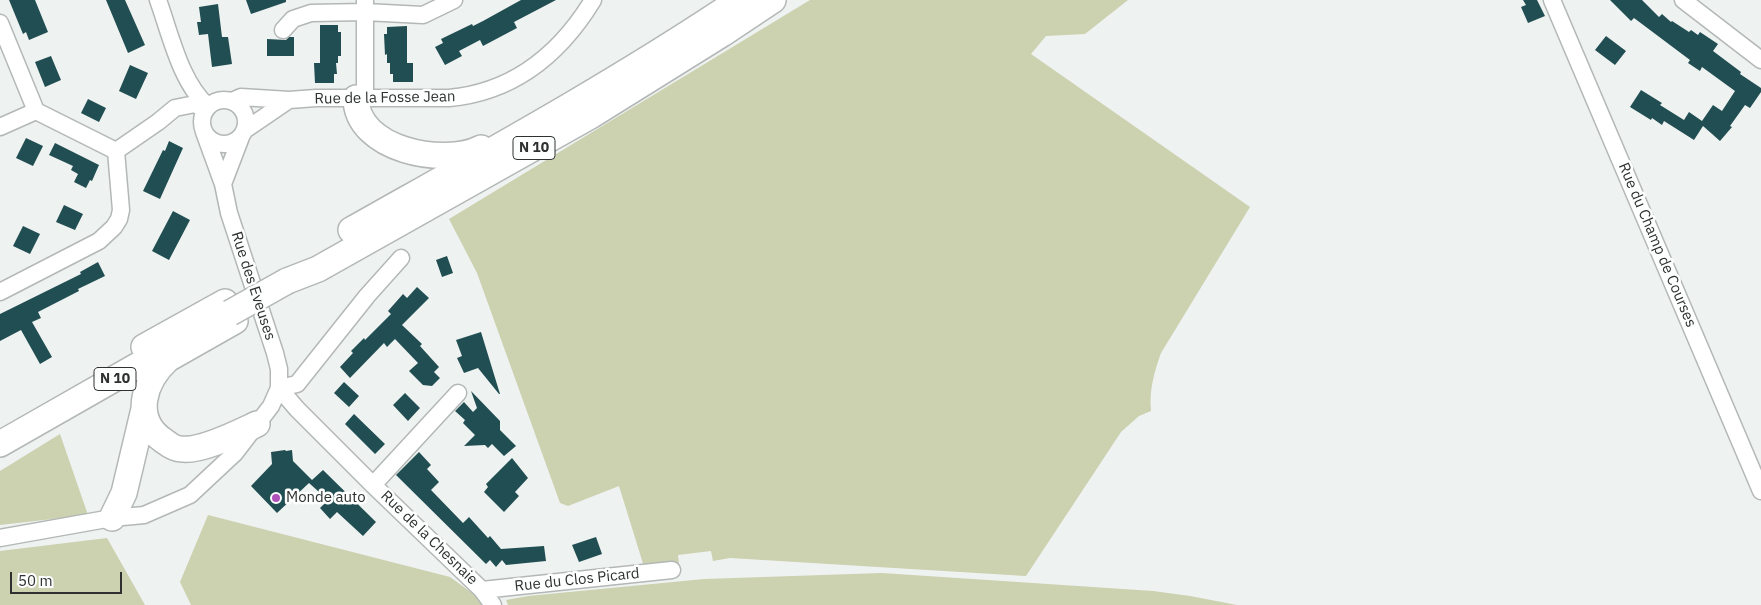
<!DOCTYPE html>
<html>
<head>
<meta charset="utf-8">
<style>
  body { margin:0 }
  #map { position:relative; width:1761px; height:605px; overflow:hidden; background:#eef2f1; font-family:"IBM Plex Sans",sans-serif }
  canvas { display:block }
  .scale { position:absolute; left:10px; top:572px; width:112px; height:22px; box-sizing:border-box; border:2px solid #2f3030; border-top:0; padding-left:6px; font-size:15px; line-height:18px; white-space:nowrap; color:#2f3030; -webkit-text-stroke:4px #fdfffe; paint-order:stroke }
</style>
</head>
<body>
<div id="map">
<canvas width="1761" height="605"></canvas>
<div class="scale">50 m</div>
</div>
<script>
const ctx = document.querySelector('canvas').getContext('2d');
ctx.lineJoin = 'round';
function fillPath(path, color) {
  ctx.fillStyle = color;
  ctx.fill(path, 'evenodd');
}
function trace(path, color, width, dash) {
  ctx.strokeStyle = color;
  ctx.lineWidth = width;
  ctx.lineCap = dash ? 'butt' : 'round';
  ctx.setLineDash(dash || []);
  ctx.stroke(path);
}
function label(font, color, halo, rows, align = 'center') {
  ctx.font = font + ' "IBM Plex Sans",sans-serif';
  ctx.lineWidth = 5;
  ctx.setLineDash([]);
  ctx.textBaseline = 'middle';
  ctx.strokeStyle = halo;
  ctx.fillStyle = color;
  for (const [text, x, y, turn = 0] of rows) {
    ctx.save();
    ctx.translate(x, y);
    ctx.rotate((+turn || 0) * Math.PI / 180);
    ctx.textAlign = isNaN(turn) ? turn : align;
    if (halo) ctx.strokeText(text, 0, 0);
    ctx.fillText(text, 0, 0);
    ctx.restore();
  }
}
fillPath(new Path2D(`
  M810,0H1128L1085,34L1046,36L1031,54L1250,207L1161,353C1154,373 1149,390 1151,411L1139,416L1121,432L1026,576L730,558L713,561L711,551L678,555L679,564L645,570L619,486L568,506L560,503L477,273L449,219Z
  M60,434L88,515L0,525V471Z
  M208,515L450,577L475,595L482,605H191L180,582Z
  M107,538L145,605H0V551Z
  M882,573L1153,591L1190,596L1237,605H508L506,600L528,596L704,579Z`), '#ccd1af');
fillPath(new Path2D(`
  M9,0H35L48,32L29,40L26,32L23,34Z
  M106,0H125L145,45L128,53Z
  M246,0H286V2L251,14Z
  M521,0H556L514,22L517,28L483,46L480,40L459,51L462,56L445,65L435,47L443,43L441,39L472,24L473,26L483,21Z
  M1523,0H1537L1545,16L1528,23L1521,7L1526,5Z
  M1610,0H1642L1659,17L1662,14L1671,22L1672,21L1689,32L1691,30L1698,35L1700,32L1718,44L1713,51L1741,72L1740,74L1761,88V92L1750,108L1745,105L1730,126L1732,127L1720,141L1703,126L1694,140L1664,121L1662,125L1652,118L1651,120L1630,107L1641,90L1662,103L1660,105L1684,120L1689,112L1702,121L1713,105L1722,111L1735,91L1702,67L1700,71L1688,63L1690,60L1634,18L1631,21Z
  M218,4L222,37H228L232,64L212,67L208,34L199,35L197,22H201L199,7Z
  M320,25H338V32H341V56H338V63H336L337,74H334V83H315L314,63H320Z
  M407,26V63H413V82H393V74H390V63H387V54L385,55L384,34H387V27Z
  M1606,36L1626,51L1615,65L1595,50Z
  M289,37H294V56H267V39L286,40Z
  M51,56L61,80L45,87L35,62Z
  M130,65L148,73L136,99L119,91Z
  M88,99L106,108L99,122L81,113Z
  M26,138L43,146L33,166L16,158Z
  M169,141L183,148L160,199L143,191L163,150L165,151Z
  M55,143L99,165L92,181L90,180L86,188L74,182L78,174L71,170L73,166L49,155Z
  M64,205L83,214L75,230L56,222Z
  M173,211L190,220L169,260L152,251Z
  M23,226L40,234L30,254L13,246Z
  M447,256L453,273L442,277L436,260Z
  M98,262L105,276L78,289L79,291L38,312L41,318L32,322L52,357L40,364L21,330L0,341V314L81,274L80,272Z
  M417,287L429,298L402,325L422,344L420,346L439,367L434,372L440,378L432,386L423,385L409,371L418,363L395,339L387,347L384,343L350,378L340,367L353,353L351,351L364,338L365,340L391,314L388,311L403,294L407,298Z
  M481,332L500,394H499L478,368L464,373L457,358L462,356L456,340Z
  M344,382L359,396L349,407L334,393Z
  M471,391L500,421V430L516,446L504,456L492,444L488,448L485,445L464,446L475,435L463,423L465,420L455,411L464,402L473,412L477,408Z
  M405,393L420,408L408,421L393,405Z
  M354,414L385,444L375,454L345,424Z
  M285,450L286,451L292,450L293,461L312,480L323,470L376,522L363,536L337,512L330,519L320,508L328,500L309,483L277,513L251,486L272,464L271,452Z
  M419,452L431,465L427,469L439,482L431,490L463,523L469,517L488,538L490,536L501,549L544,546L546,561L506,565L502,560L496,567L490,560L486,564L396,475Z
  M512,458L528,478L515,492L519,496L504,512L484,492L488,487L486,484Z
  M596,537L602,554L579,562L572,545Z`), '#214e52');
const minor = new Path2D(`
  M158,0C170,33 181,84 208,106
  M365,0V98
  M1552,0L1761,491
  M1683,0L1761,60
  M0,23L36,111
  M283,30L293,19L311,13L365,12L423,15L454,0
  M202 122a22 22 0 1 1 44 0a22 22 0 1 1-44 0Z
  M232,101L241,97L289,100L316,98H449C514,92 560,54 593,0
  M0,127L36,111L116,151
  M245,130L289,100
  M116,151L158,122L175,108L195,104L205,110
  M223,184L241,137
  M0,292L99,241L114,227L119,219L121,210L116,151
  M279,388L297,409L373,485L482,590L493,605
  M279,388L297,384L367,296L401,258
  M373,485L458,393
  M0,538L112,518L144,515L190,495L235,453L271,406L279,388V369L275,353L229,213L223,184L204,132
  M482,590L672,570`);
const primary = new Path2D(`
  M356,98C356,150 444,167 481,148
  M351,230C482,156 614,84 739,0
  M287,281L318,269L592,115L722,34L773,0
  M235,321L168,359C144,381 131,419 164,441C168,444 175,449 181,449C201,452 238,433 257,424
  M144,347L225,302
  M0,444L170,347
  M112,518L124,493L144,409`);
trace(minor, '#b3b8b6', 19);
trace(primary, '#b3b8b6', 28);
trace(minor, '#fff', 16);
trace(primary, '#fff', 25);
const primaryBridge = new Path2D(`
  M230,313L287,281`);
trace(primaryBridge, '#b3b8b6', 28, []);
trace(primaryBridge, '#fff', 25);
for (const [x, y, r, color] of [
  [276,498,5,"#af51bb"]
]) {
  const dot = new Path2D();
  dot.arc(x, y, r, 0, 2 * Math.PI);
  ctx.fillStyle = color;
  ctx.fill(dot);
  trace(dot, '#fdfffe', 2);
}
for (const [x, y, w] of [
  [534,148,42],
  [115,379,42]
]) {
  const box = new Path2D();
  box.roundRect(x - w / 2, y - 11.5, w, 23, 4);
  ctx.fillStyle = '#fdfffe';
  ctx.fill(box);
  trace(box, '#2f3030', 1);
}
label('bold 14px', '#2f3030', null, [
  ["N 10",534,148],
  ["N 10",115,379]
]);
label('15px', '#2f3030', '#fdfffe', [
  ["Rue de la Fosse Jean",385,98,-1],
  ["Rue du Champ de Courses",1657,245,67],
  ["Rue des Eveuses",253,286,72],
  ["Rue de la Chesnaie",429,538,44],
  ["Rue du Clos Picard",577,580,-6]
]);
label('15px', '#2f3030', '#fdfffe', [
  ["Monde auto",286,498]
], 'left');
</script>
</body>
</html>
